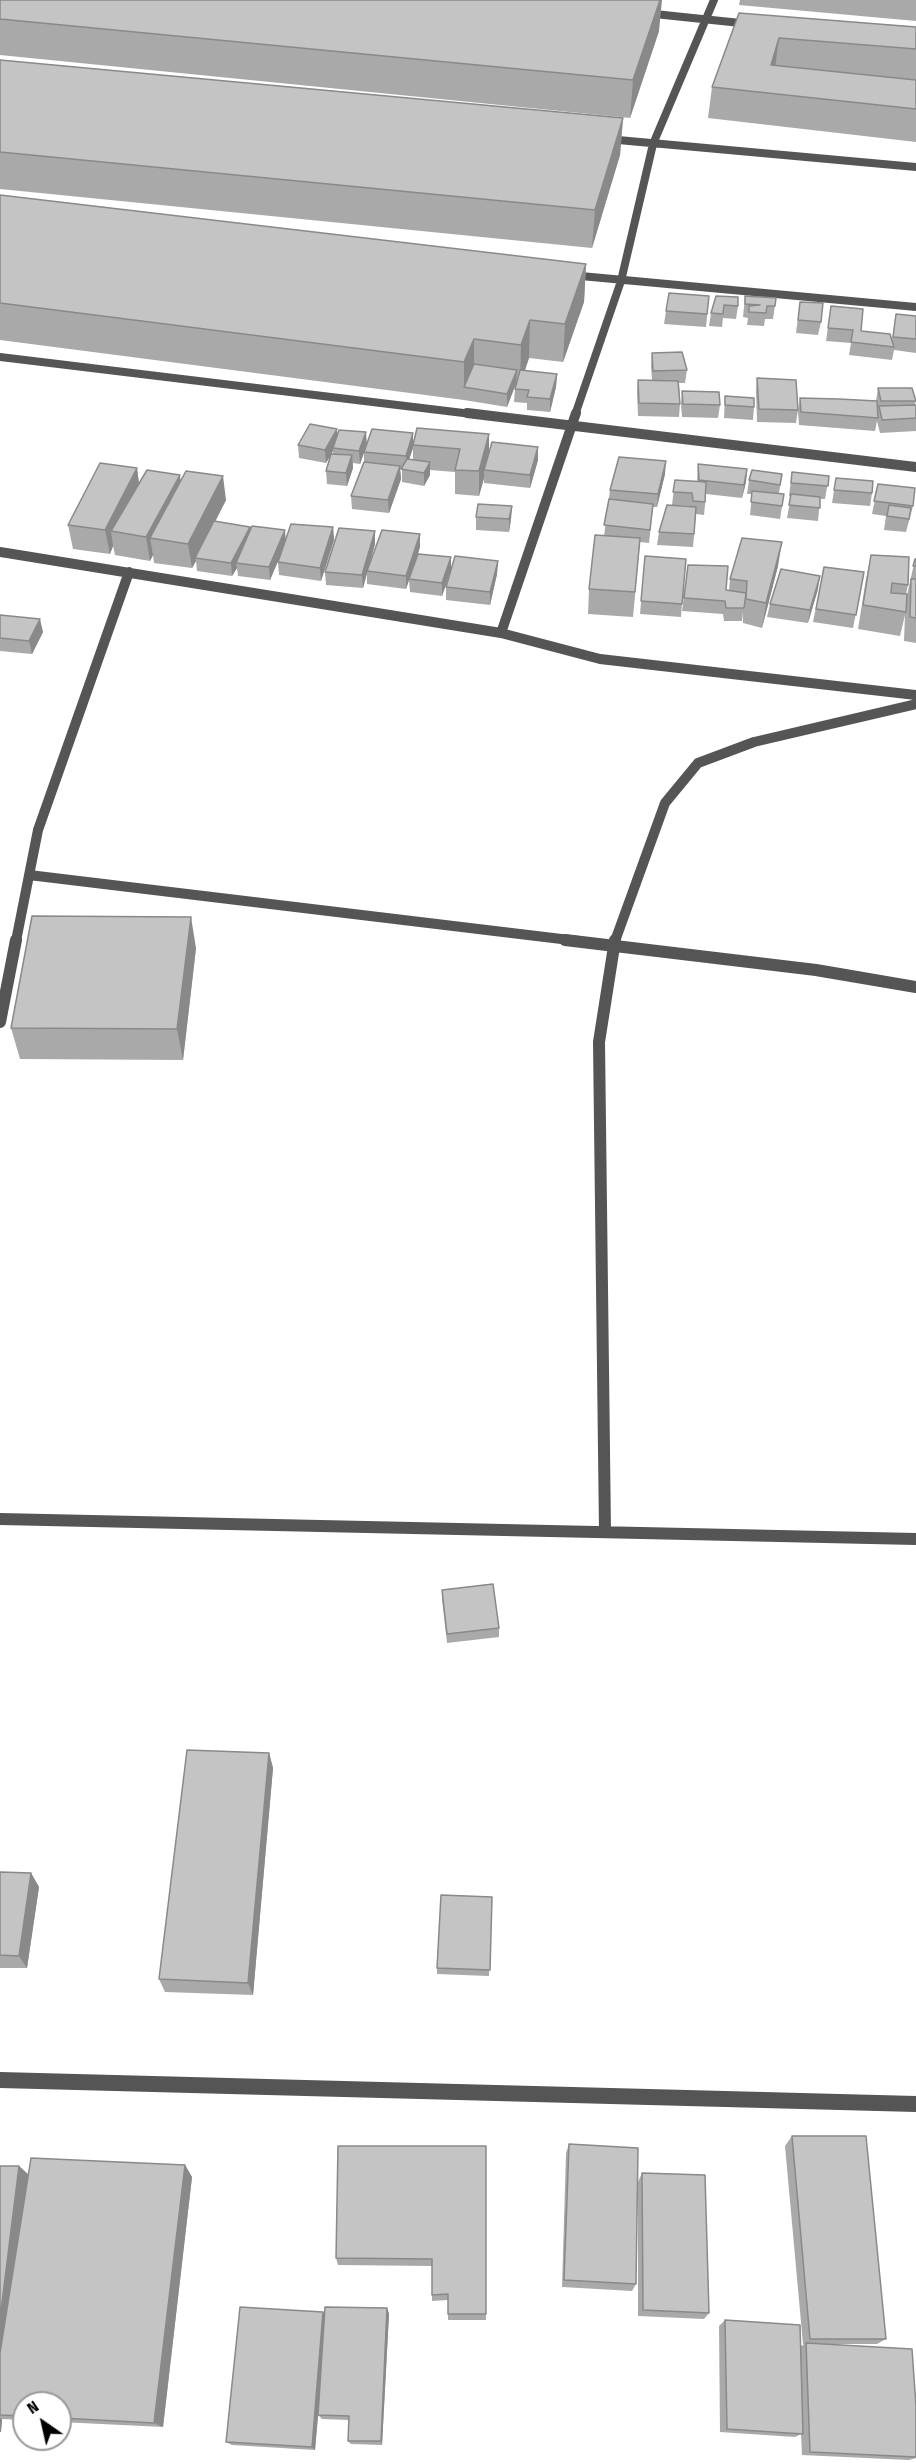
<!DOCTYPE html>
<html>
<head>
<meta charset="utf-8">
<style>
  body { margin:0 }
  #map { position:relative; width:916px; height:2463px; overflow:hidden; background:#fff; font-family:"Fira Sans Condensed",sans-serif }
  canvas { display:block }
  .north { position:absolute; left:12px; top:2391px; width:60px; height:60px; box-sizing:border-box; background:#fff; border:2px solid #999; border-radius:50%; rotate:326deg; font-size:16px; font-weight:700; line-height:24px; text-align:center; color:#000 }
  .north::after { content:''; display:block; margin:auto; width:21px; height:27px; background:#000; clip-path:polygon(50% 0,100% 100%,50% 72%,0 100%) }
</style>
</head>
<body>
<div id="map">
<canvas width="916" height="2463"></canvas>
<div class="north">N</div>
</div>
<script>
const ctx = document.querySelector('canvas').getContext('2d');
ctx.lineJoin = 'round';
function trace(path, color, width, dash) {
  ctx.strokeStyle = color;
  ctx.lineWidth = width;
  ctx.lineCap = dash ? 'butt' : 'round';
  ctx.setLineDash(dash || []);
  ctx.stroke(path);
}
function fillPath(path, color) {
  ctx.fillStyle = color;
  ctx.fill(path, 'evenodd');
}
trace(new Path2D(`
  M645,13L750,24
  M607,139L916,167
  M570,275L916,307
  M0,357L480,415
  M575,415L621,281L653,144L714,0`), '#555', 8);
trace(new Path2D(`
  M467,413L916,467
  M0,552L501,633L600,659L916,695
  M501,633L576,413
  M29,875L578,941
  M16,941L38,830L129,572
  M615,941L665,803L698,763L754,742L916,704`), '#555', 10);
trace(new Path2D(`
  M565,940L816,970L916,987
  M0,1022L16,940
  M0,1519L916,1539
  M605,1532L599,1042L615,940`), '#555', 12);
trace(new Path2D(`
  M0,2080L916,2104`), '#555', 16);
fillPath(new Path2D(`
  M0,0L659,31L630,118L0,55Z
  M740,0H916V21L739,5Z
  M739,13L916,27V142L708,118L712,87Z
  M0,60L623,118L620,155L592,248L0,189Z
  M0,195L586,264L584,302L563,362L529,358L525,371L557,374L556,387L550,412L527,410V403L514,402L515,389L516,384L507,407L464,400L0,340Z
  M709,296L706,327L664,324L666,311Z
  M716,296L738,306L736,319L723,318L722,327L709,326L711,313Z
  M745,296L776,298L773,319H765L764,326L747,325L748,318L743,317Z
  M800,302L821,322L818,335L796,333Z
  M831,306L861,331L892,340L896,314L916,316V353L894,350L892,360L849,355L851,343L826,341Z
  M652,353L687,370L685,383H679L680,404L679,417L638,416L637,393L638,380H652L651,366Z
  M757,378L798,410L796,423L757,422L756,391Z
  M878,388L916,400L915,405H916V431L880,433L877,421L875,431L799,425L798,411L800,398L876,401Z
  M682,391L720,405L718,418L682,417L681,404Z
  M725,396L754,407L753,420L724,418Z
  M417,428L489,454L538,460L530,488L484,483V478L479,496L455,494V472L430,470V475L424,486L402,482V469H400L401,479L389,513L352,509L351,496L364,462V452L360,464L353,463V468L347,486L327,484L326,471L333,454V451L326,463L299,458L298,445L337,435L367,445L413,433V442ZM413,448V460L409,459Z
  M698,464L747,469L746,482L742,498L706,494L704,515L696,514L693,547L657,545L659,532L691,507V506L672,505L675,480L697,482Z
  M137,468L139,484L181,481L226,500L215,521L286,540L333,527L334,540L321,581L279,575L278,562L279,558L270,580L238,576L237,568L232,576L197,571L196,561L192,568L154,563L153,555L150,561L115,555L113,546L110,554L73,549L68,525Z
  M792,472L829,476L825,499H820L818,521L787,518L791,496H789Z
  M665,474L657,507H653L649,543L640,542L633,617L588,614L589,589L604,536L610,490Z
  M782,474L779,493L784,494L780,519L750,515L752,494H747L749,480Z
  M836,478L872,493L870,506L832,503Z
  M878,484L913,506L906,532L884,530L886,516L872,514Z
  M512,506L511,519L509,532L476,530V517Z
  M375,531V544L370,562L420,547L418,554L451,557V570L442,596L410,592L409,580L406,589L367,584V573L363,588L326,585L325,572Z
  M871,555L908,585L906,594V600L915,559H916V643L904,641L905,615L900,636L858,629L866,579Z
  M645,556L682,604L681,617L640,614Z
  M498,561L497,574L490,605L446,600V587Z
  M688,565L726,590L729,591L730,579L778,566L762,628L743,623V612L742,621H724L723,614L682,611Z
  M824,567L864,572L853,628L813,622Z
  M818,589L808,623L767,617L770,604Z
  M0,615L43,632L32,654L0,651Z
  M196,948L183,1060L20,1059L11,1028Z
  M442,1590L499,1628V1637L447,1643L442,1599Z
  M269,1753L273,1768L253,1995L165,1992L159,1979Z
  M0,1872L31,1873L39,1887L27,1968H0Z
  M492,1897L489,1976L437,1974V1968Z
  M792,2136L886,2339L877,2344H828L916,2406V2458L909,2460L802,2455L801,2434L795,2437L720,2432L719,2326L725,2320L800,2347L804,2344H803L785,2146Z
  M569,2144L636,2284L632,2291L562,2287L566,2153Z
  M338,2146L486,2314V2320H448V2300L432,2301V2266L338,2265L336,2258Z
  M185,2165L192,2177L163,2427L60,2422V2403H24V2420L2,2419L1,2432H0V2166H19L29,2175Z
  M642,2173L709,2313L704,2319L638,2316V2182Z
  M387,2308L389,2314L382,2445L351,2444L348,2441L349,2420L322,2419L318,2415L320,2396L315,2450L232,2445L226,2442L323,2312L324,2314Z`), '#a9a9a9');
fillPath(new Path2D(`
  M660,0H662L659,31L630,118L633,80Z
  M779,38L775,69L771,65Z
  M623,118L620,155L592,248L595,210Z
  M586,264L584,302L563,362L565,324Z
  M530,320L529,358L520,383L521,345Z
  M474,339V377L464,387V362Z
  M517,370L516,383L507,407V394Z
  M557,374L556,387L550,412V399Z
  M337,429L338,442L333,448V451L326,463L325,450Z
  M366,432L367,445L360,464L359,451Z
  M413,433V448L406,469V456Z
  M489,434V458L484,470V478L479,496V471Z
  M538,447V460L530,488V475Z
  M352,455L353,468L347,486L346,473Z
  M666,461L665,474L657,507L658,494Z
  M430,462V475L424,486V473Z
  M400,466L401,479L389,513L388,500Z
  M137,468L140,492L111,531L113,546L110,554L105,530Z
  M747,469L746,482L742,498L744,485Z
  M180,475L183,499L150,538L153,555L150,561L146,537Z
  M223,476L226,500L197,558H195L196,561L192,568L188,544Z
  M512,506L511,519L509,532V519Z
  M250,527L251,540L236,563L237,568L232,576L231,563Z
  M333,527L334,540L321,581L320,568Z
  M285,530L286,543L270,580L269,567Z
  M375,531V544L363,588L362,575Z
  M420,534V547L406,589V576Z
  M782,542L778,566L762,628L766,603Z
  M451,557V570L442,596V583Z
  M498,561L497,574L490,605V592Z
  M820,576L818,589L808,623L810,610Z
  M40,619L43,632L32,654L29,641Z
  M191,917L196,948L183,1060L177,1029Z
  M269,1753L273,1768L253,1995L248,1983Z
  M31,1873L39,1887L27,1968L19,1956Z
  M185,2165L192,2177L163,2427L154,2423Z
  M19,2166L32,2178L0,2415V2319Z
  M387,2308L389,2314L382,2445L381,2441Z
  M323,2312L326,2317L315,2450L312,2447Z
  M0,2418L2,2419L1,2432H0Z`), '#898989');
const building = new Path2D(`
  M0,0H660L633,80L0,19Z
  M739,13L916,27V49L779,38L771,65L916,80V109L712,87Z
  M0,60L623,118L595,210L0,152Z
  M0,195L586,264L565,324L530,320L521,345L474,339L464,362L0,303Z
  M669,293L709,296L707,314L666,311Z
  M716,296L738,297V306L724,305L723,314L711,313Z
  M745,296L776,298L775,306H767L766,313L749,312V306L760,305L745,304Z
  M800,302L823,303L821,322L798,320Z
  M831,306L863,309L861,331L890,334L894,347L851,342L853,330L828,328Z
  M896,314L916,316V339L893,337Z
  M682,352L687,370L653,371L652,353Z
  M474,364L517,370L507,394L464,387Z
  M520,370L557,374L550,399L527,397L529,390L515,389Z
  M757,378L796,380L798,410L759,409Z
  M638,380L678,381L680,404L639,403Z
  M878,388H912L916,401H881Z
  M682,391L719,392L720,405L683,404Z
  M725,396L754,398V407L725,405Z
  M800,398L839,399L877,401L878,418L801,412Z
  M916,405V418L882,420L879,406Z
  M310,424L337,429L325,450L298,445Z
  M417,428L489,434L479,471L455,470L460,449L413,445Z
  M372,429L413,433L406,456L364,452Z
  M339,430L366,432L359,451L333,448Z
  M492,442L538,447L530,475L484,470Z
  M331,454L352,455L346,473L326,471Z
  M619,457L666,461L658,494L610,490Z
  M407,459L430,462L424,473L401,469Z
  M364,462L400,466L388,500L351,496Z
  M100,463L137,468L105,530L68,525Z
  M698,464L747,469L744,485L699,480Z
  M147,470L180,475L146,537L111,531Z
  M752,470L782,474L780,485L749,480Z
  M186,471L223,476L188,544L150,538Z
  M792,472L829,476L828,486L791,483Z
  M836,478L873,481L872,493L834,490Z
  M675,480L706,482L705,502L693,501L692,493L673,492Z
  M878,484L915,488L913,506L874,501Z
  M752,491L784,494L782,506L751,502Z
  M791,494L820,497V508L789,505Z
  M609,499L653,504L650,530L604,525Z
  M478,504L512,506L509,519L476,517Z
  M667,505L696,507L694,534L659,532Z
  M889,505L911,508L909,519L887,516Z
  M214,521L250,527L231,563L195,558Z
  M291,524L333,527L320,568L278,562Z
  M252,526L285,530L269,567L236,563Z
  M339,528L375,531L362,575L325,572Z
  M382,530L420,534L406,576L367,571Z
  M595,535L640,538L635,592L589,589Z
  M742,538L782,542L766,603L746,599L747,581L730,579Z
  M418,554L451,557L442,583L409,579Z
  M871,555L909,557L908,585L892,583L891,593L907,594L906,612L863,605Z
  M455,556L498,561L490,592L446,587Z
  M645,556L686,559L682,604L641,601Z
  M915,559H916V566H913Z
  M688,565L728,566L726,590L746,593L744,608H726L725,601L684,598Z
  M824,567L864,572L856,615L816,609Z
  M781,569L820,576L810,610L770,604Z
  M911,579H916V618L910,617Z
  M0,615L40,619L29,641L0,638Z
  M32,916L191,917L177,1029L11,1028Z
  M493,1584L499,1628L447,1634L442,1590Z
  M187,1750L269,1753L248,1983L159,1979Z
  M0,1872L31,1873L19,1956L0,1955Z
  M441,1895L492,1897L490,1970L437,1968Z
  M792,2136H866L886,2339H810Z
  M569,2144L638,2148L636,2284L564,2280Z
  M338,2146H486V2314H448V2294L432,2295V2259L336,2258Z
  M31,2158L185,2165L154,2423L60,2418V2403H24V2416L0,2415V2353Z
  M0,2166H19L0,2319Z
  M642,2173L705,2175L709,2313L643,2310Z
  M240,2307L323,2312L312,2447L226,2442Z
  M325,2307L387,2308L381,2441H348L349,2416L318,2415Z
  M725,2320L800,2325L803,2434L727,2429Z
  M806,2343L912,2349L916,2406V2457L810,2452Z`);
fillPath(building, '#c4c4c4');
trace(building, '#898989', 1.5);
</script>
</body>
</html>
